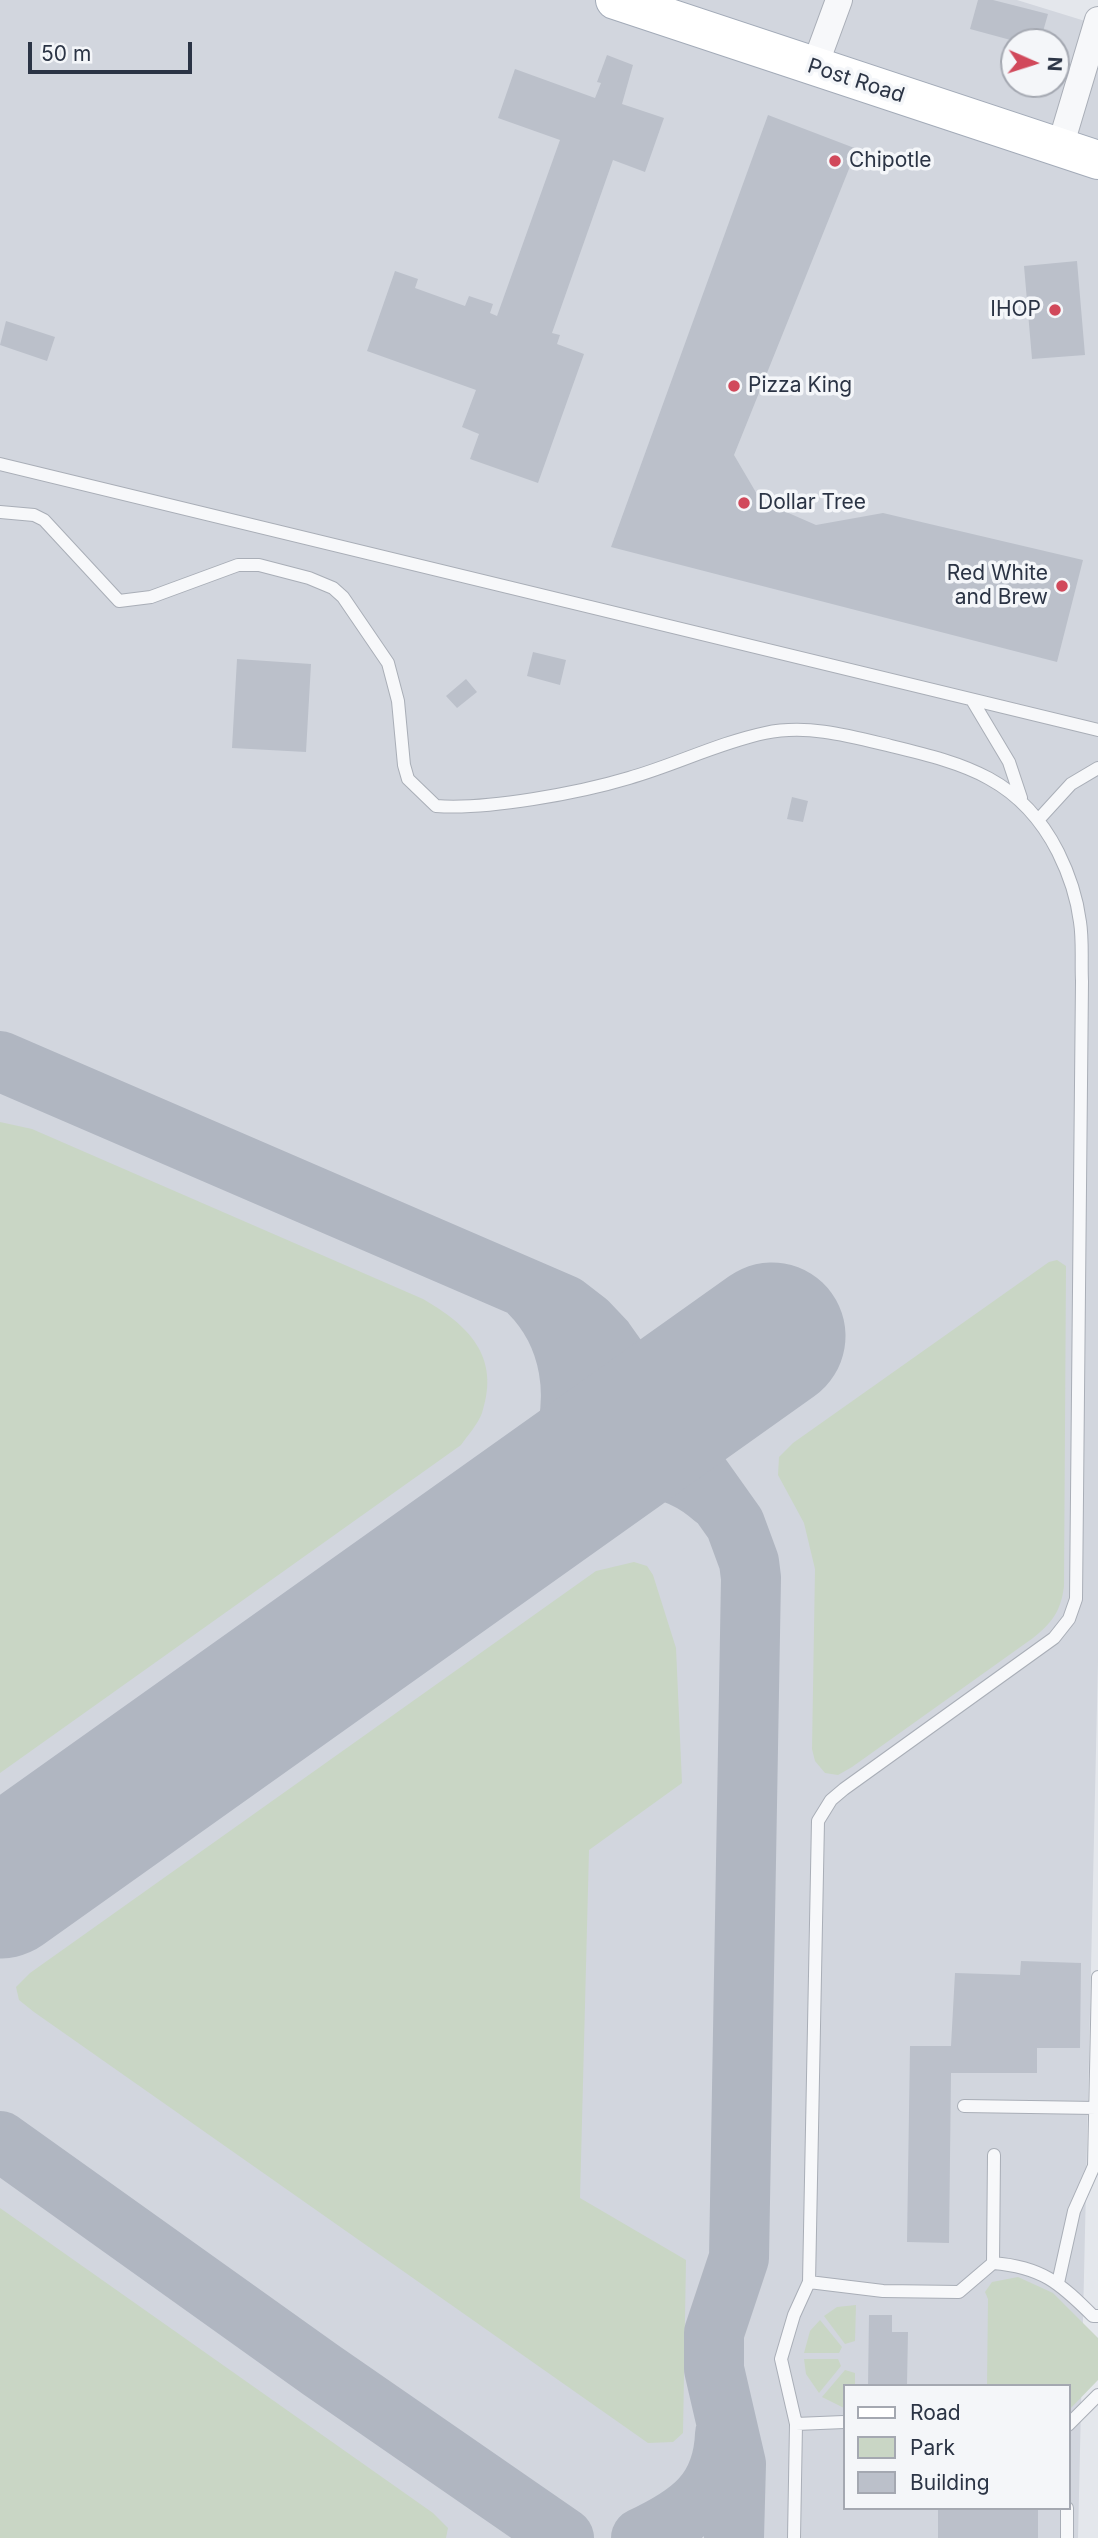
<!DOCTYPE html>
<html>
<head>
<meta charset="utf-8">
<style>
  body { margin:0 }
  #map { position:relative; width:1098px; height:2538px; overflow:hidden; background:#e4e7ec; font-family:Inter,sans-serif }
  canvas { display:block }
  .legend { position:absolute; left:843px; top:2384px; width:228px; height:126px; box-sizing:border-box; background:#f4f6f9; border:2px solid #a4a8b1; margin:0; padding:9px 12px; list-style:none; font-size:21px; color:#2b3445 }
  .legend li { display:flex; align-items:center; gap:14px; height:35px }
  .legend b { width:35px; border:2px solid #a4a8b1 }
  .north { position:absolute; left:1000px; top:28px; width:70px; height:70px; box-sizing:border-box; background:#f4f6f9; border:2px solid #a4a8b1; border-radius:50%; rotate:93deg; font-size:19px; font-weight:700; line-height:28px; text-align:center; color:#2b3445 }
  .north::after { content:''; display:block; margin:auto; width:24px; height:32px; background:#d1495b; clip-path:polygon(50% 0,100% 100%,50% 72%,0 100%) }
  .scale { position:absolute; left:28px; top:42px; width:164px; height:32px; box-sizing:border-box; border:4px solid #2b3445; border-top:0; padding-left:9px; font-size:21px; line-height:24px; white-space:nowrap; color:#2b3445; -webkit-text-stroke:5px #f4f6f9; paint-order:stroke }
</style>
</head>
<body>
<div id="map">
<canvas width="1098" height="2538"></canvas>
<ul class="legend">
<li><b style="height:9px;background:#fff"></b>Road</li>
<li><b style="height:19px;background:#c9d6c5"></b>Park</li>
<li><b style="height:19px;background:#bbc0ca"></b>Building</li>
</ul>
<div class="north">N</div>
<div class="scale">50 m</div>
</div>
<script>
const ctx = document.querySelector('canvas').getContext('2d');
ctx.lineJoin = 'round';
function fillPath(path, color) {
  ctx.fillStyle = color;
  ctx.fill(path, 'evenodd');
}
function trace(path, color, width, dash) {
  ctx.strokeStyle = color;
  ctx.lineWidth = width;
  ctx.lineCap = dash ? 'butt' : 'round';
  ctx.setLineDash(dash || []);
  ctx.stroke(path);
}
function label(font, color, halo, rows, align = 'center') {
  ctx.font = font + ' Inter,sans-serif';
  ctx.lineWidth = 7;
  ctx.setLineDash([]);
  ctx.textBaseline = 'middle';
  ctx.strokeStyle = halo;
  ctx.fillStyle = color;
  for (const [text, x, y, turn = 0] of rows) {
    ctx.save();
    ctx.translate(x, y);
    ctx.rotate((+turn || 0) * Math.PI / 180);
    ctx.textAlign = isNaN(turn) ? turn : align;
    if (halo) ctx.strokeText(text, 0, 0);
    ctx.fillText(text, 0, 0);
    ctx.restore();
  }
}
fillPath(new Path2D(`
  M0,0H1017L1098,25V1662L1078,2538H0ZM1014,42H1056V84H1014ZM844,2386H1068V2508H844Z`), '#d2d6de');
fillPath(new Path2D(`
  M0,1122L32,1129L423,1299C468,1325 501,1356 482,1413C478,1424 468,1435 461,1445L0,1773Z
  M1057,1260L1066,1266L1064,1586C1061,1611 1052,1623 1033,1638L852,1767L838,1775L825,1773L815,1761L812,1749L815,1569L804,1523L778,1475L779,1457L793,1443L1049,1262Z
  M634,1562L647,1566L653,1575L676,1648L682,1783L589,1850L580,2198L686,2260L683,2433L673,2442L648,2443L34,2012L19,2000L16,1987L30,1973L596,1571Z
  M0,2208L433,2513L448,2528L446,2538H0Z
  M1018,2277L1053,2293L1098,2338V2380L1068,2411V2386H987L988,2299L985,2292L992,2282Z
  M856,2305L855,2341L845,2344L824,2316L837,2307Z
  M820,2320L842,2347L839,2353H804L810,2331Z
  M804,2359H838L841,2366L819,2393L806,2374Z
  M845,2370L855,2373V2386H844V2408L822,2397Z`), '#c9d6c5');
trace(new Path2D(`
  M0,1061L565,1305L587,1322L605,1341L735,1524L749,1562L751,1578L739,2258L714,2333V2369L736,2464L734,2538
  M529,1292C572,1335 581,1398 560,1455C554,1473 541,1490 532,1507
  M569,1481C625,1464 668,1457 715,1499
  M0,2141L321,2370L564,2538
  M641,2538C690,2515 723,2492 725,2434`), '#b0b6c1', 60);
trace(new Path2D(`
  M0,1885L772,1336`), '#b0b6c1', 147);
fillPath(new Path2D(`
  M978,0H993L1048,14L1040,42H1018L970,29Z
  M607,55L633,65L622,104L664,118L645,172L613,160L552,333L560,335L557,344L584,354L538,483L470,459L479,434L462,427L476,390L367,351L395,271L418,279L415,288L465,306L469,296L493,304L490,313L497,316L560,140L498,118L515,69L595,98L601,83L597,82Z
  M768,115L857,149L734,455L761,501L816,525L883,513L1083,560L1057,662L611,547Z
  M1077,261L1085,355L1032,359L1024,266Z
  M6,321L55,337L47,361L0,345Z
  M533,652L566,660L560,685L527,676Z
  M237,659L311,664L306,752L232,748Z
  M466,679L477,692L457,708L446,696Z
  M792,797L808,801L803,822L787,819Z
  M1021,1961L1081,1963L1080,2048H1037V2073H951L949,2243L907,2242L910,2046H951L955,1973L1020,1975Z
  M869,2315H892V2332H908L907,2385L868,2386Z
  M938,2509L1038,2510V2538H938Z`), '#bbc0ca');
const lane = new Path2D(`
  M0,464L1098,730
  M0,512L34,515L44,520L119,601L151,597L238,565H259L309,578L333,588L343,597L388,663L398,701L404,765L408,779L436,806C487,810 579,793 629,778C675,765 718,743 765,733C808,724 850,736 891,746C966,764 1021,779 1058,852C1069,874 1077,898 1080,922C1083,941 1081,962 1082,981L1076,1599L1069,1619L1054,1638L844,1789L831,1800L818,1821L809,2282L794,2315L781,2359L796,2424L794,2538
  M972,700L1009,762L1021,798
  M1039,819L1071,784L1098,768
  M964,2106L1096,2108
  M993,2263L994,2155
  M809,2282L883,2291L959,2292L993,2263C1042,2267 1060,2283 1093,2316H1098
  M1058,2283L1074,2211L1094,2166L1098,1977
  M796,2424L844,2422
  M1068,2425L1098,2395
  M1067,2538V2508`);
const street = new Path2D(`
  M814,68L839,0
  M1060,147L1098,20`);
const primary = new Path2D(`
  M615,0L1098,160`);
trace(lane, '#a9aeb7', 14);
trace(street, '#a9aeb7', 28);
trace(primary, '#a3abb8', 40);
trace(lane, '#f7f8fa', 12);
trace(street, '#f7f8fa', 26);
trace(primary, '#fff', 38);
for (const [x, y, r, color] of [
  [835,161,7,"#d1495b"],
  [1055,310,7,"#d1495b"],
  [734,386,7,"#d1495b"],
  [744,503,7,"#d1495b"],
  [1062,586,7,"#d1495b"]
]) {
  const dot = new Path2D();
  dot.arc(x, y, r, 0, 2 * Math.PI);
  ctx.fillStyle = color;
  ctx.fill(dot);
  trace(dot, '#f4f6f9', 2.5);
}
label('21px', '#2b3445', '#f4f6f9', [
  ["Post Road",856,81,18]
]);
label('21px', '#2b3445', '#f4f6f9', [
  ["Chipotle",849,161],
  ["IHOP",1041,310,"right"],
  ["Pizza King",748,386],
  ["Dollar Tree",758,503],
  ["Red White",1048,574,"right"],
  ["and Brew",1048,598,"right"]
], 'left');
</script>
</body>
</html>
